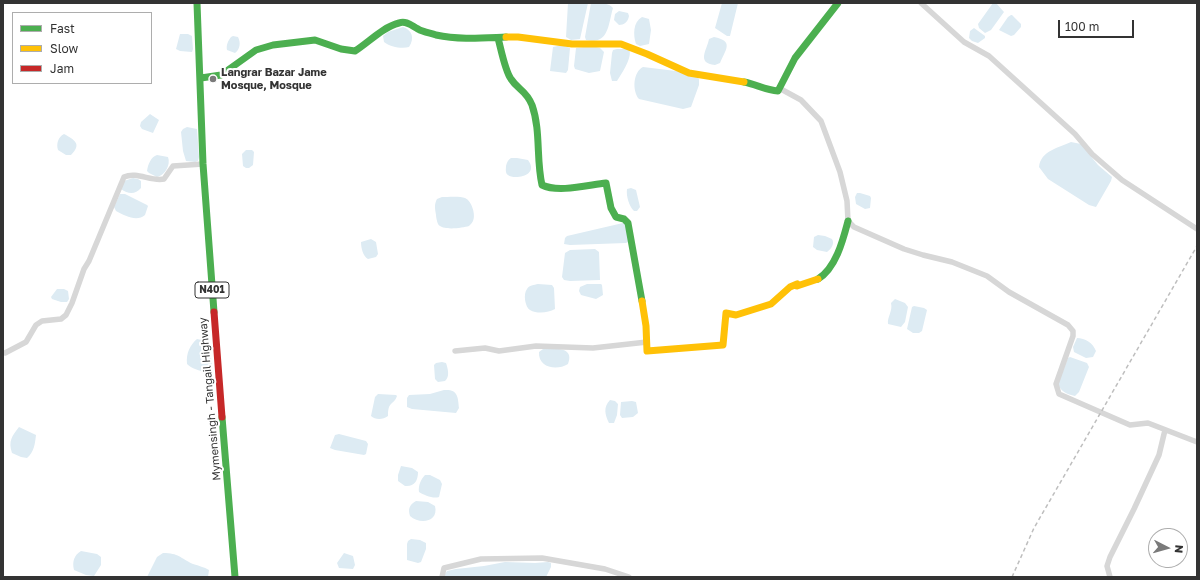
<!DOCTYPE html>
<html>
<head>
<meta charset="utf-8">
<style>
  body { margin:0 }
  #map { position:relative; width:1200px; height:580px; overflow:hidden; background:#fff; font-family:"Golos Text",sans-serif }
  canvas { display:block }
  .frame { position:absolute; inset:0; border:4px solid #333; pointer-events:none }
  .legend { position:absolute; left:12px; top:12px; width:140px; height:72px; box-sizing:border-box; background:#fff; border:1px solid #adadad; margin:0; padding:5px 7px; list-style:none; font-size:12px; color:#333 }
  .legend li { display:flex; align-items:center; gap:8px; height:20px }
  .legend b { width:20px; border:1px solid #adadad }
  .north { position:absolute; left:1148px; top:528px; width:40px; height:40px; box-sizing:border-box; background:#fff; border:1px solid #adadad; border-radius:50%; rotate:96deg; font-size:11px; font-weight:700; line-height:16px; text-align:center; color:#333 }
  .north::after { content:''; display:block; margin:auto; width:14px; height:18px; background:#7a7a7a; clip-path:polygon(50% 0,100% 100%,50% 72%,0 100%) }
  .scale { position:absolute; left:1058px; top:20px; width:76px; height:18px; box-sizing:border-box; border:2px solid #333; border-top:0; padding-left:5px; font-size:12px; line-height:14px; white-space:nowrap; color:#333; -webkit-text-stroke:3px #fff; paint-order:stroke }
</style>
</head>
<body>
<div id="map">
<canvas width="1200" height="580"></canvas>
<div class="frame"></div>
<ul class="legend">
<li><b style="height:5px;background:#4caf50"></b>Fast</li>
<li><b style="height:5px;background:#ffc107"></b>Slow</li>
<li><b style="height:5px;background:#c62828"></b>Jam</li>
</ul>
<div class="north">N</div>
<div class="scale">100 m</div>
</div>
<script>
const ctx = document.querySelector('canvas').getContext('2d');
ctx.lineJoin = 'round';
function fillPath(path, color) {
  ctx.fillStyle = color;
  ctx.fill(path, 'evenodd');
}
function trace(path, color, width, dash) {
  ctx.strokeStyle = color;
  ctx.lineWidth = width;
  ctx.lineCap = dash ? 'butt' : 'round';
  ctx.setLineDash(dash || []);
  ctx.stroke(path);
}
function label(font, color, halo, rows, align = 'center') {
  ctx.font = font + ' "Golos Text",sans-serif';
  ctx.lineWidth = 4;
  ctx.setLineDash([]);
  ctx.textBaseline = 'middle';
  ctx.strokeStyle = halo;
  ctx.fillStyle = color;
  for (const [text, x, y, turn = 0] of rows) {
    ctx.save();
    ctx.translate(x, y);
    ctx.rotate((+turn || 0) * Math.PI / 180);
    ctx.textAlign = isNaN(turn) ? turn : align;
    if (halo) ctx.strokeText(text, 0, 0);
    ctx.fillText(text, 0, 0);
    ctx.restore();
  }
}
fillPath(new Path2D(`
  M568,3H588L580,39L571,40L566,37Z
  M591,3C598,3 608,2 613,8C608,25 609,45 586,40L585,37Z
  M722,3H738L730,36H727L715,28Z
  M993,3H996L1004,12L991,30L985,33L979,28L978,24Z
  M619,11L628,13L629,16C628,22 624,25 619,25L614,20L615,14Z
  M1011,15H1012L1021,24V27L1014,35L1011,36L999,30L1008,17Z
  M642,17L649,19L651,30L649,44L640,46L636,44C633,35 633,22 642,17Z
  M403,27C412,30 415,38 409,47C402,49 390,47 384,42L383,36L388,32Z
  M974,28L985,36V38L978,43L972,41L969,38L970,31Z
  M180,34H188L192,36L193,49L192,52L180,51L176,49Z
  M233,36L238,37C241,43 240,49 235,53L227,50C226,45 228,41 231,37Z
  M714,37C734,41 726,49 720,63L715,65C696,63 707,50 709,39Z
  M562,45L570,48L568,70L566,73L550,71L553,47Z
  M592,46L600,48L604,52L600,71L589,73L575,69L574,66L576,48Z
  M617,49H629C633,57 622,73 617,81H612L610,73L612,53L613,50Z
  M643,67L676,71L697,77L699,79V85L691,107L683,109L639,99C632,91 633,72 643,67Z
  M150,114L159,120L153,133L142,129L140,126L141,122Z
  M187,127L197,129L199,157L198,161L195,162L186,161L183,151L181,132L183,129Z
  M64,134C75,140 82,144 71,155H66L58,150C56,144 58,137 64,134Z
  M1071,142L1081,144L1098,165L1112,177L1111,181L1096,207L1089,205L1048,179L1039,167C1041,150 1059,148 1071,142Z
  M246,150H252L254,152L253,165L249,168H246L243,166L242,154Z
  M157,155L168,157C171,165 165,175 157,177L149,173L147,171C148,164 151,157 157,155Z
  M511,158H517L528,160C540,176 514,180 508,175C505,173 506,169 506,166C507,162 508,160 511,158Z
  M133,178L138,179L141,181V188C135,195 128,194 121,189L124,181Z
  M631,188L636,190L640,207L637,211H634C629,206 626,196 627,189Z
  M857,193H860L870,196L871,198L870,208L865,209L856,204L855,197Z
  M120,194H125L147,205L148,206L145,215C137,222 125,216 116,211L114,207Z
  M442,197C447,197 461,196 465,198C472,201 476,215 473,221C472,223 470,225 469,226C462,228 442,231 438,224C437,222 436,217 436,215C435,208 434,205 437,199Z
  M623,223L625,224L630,241L626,243L570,245L564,244L565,238L567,236Z
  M818,235L825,236L832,239C835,244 831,249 827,252L817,250L813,247L814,237Z
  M371,239L376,242L378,254L376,257L368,259C363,256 361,248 361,242Z
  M595,249L599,252L600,280L570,281L564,280L562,277L565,253L570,250Z
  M538,284L552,285L554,288L555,309C548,313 537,314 530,310C525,307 523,294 527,289C529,285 534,285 538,284Z
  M587,284H601L602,285L603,295L596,299L581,295L579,291L580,287Z
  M57,289H64L68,291L69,299L67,302H61L52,299L51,297Z
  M895,299L905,303L908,307L905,322L901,327L888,324C887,317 893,311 891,303Z
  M914,306L924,308L927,310L922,331L919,333H913L907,329L912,307Z
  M1077,338C1085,338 1093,343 1096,351L1093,357L1086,358L1074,352L1073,347Z
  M197,339L206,341C208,351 215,361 210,371C204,373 192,369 187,364C186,353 190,345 197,339Z
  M543,349C554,349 575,346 568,364C557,371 538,368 539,352Z
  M1070,357L1087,363L1089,367L1079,392L1075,396C1067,394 1061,392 1058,384L1068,358Z
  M442,362L446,363C448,369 450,377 445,381L438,382L435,379L434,365L436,363Z
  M444,390C458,389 458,397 459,408L456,413L412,409L407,407V398L409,395L430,394Z
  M378,394L396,395L397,396C395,401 394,401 391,404C388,407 388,412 388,416C383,420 375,420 371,416L375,397Z
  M610,400L615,401L618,404L617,415L614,423H609C605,415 603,407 610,400Z
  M632,401L636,402L638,413L633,417L622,418L620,415L621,402Z
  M19,427L36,435C35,444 34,452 27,458L21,457L12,453C8,441 12,436 19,427Z
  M339,434L366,441L368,444L366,454L364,455L335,450L330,448L335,435Z
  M401,466L412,468L418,472C418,481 414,487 405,486L398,481V475Z
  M425,475H430L440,480L442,484L439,497C433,499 424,495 419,492C418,486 421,479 425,475Z
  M416,501L428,502L435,506C439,522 420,525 410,516C408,509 409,505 416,501Z
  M411,539L420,540L426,543V549L421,562L418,563L407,560V544L408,541Z
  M81,551L97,554L101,557V565L94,576L86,575L74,570C72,562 74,555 81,551Z
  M163,553C179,553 180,558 193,564C199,566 204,567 209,570L208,577H147L157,557Z
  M344,553L353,556L355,565L353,569L339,568L337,563Z
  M505,562L535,563L548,562L551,563V567L546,577H443L447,571L456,569L484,566Z`), '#ddebf3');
trace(new Path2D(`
  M921,3L964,42L989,56L1075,134L1092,154L1122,180L1197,229
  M779,88L801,100L821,121L840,172L847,201L848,221L854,227L904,249L923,255L952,262L987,276L1009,292L1068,325L1073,331V336L1056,384L1059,394L1130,425L1148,423L1197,442
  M455,351L485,348L499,351L536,346L593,348L647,342
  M5,353L26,342L36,325L42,321L61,319L66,315L72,303L84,269L89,261L124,177C137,171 151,182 164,179L173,166L203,164
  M442,577L444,568L481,559L542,558L605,569L629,577
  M1110,577L1107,566L1110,557L1134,509L1159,455L1165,430`), '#d7d7d7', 5.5);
trace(new Path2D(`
  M197,3L203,164L214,312
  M498,38C501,49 505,71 511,79C518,90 526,90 532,105C541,131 536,159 542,185C558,193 588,185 606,183L611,208L616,217L624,219L628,223L642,301
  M201,78L221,75L256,50L273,45L315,40L341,49L355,51C369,42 383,27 399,23C406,20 412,26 418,29C423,32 430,33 436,35C459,40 482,38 506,37
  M744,82C755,84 766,90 778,91L795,58L838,3
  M818,279C836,268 843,240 848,221
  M222,417L235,577`), '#4caf50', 7);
trace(new Path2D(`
  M506,37H518L572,44H621L647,54L689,73L744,82
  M642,301L646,326L647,351L723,345L726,313L736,315L771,304L790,287L797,284V286L818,279`), '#ffc107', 7);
trace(new Path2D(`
  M214,312L222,417`), '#c62828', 7);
trace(new Path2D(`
  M1012,577L1034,528L1197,246`), '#bebebe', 1.5, [4, 3]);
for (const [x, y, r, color] of [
  [213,79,4,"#7a7a7a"]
]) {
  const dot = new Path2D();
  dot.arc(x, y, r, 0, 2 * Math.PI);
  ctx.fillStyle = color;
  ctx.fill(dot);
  trace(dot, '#fff', 1.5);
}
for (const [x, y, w] of [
  [212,290,34]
]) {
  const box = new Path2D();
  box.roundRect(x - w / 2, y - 8, w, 16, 3);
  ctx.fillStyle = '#fff';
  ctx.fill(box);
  trace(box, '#333', 1);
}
label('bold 10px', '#333', null, [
  ["N401",212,290]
]);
label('bold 11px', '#333', '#fff', [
  ["Langrar Bazar Jame",221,73],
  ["Mosque, Mosque",221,86]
], 'left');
label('11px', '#333', '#fff', [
  ["Mymensingh - Tangail Highway",210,399,-95]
]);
</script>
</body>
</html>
